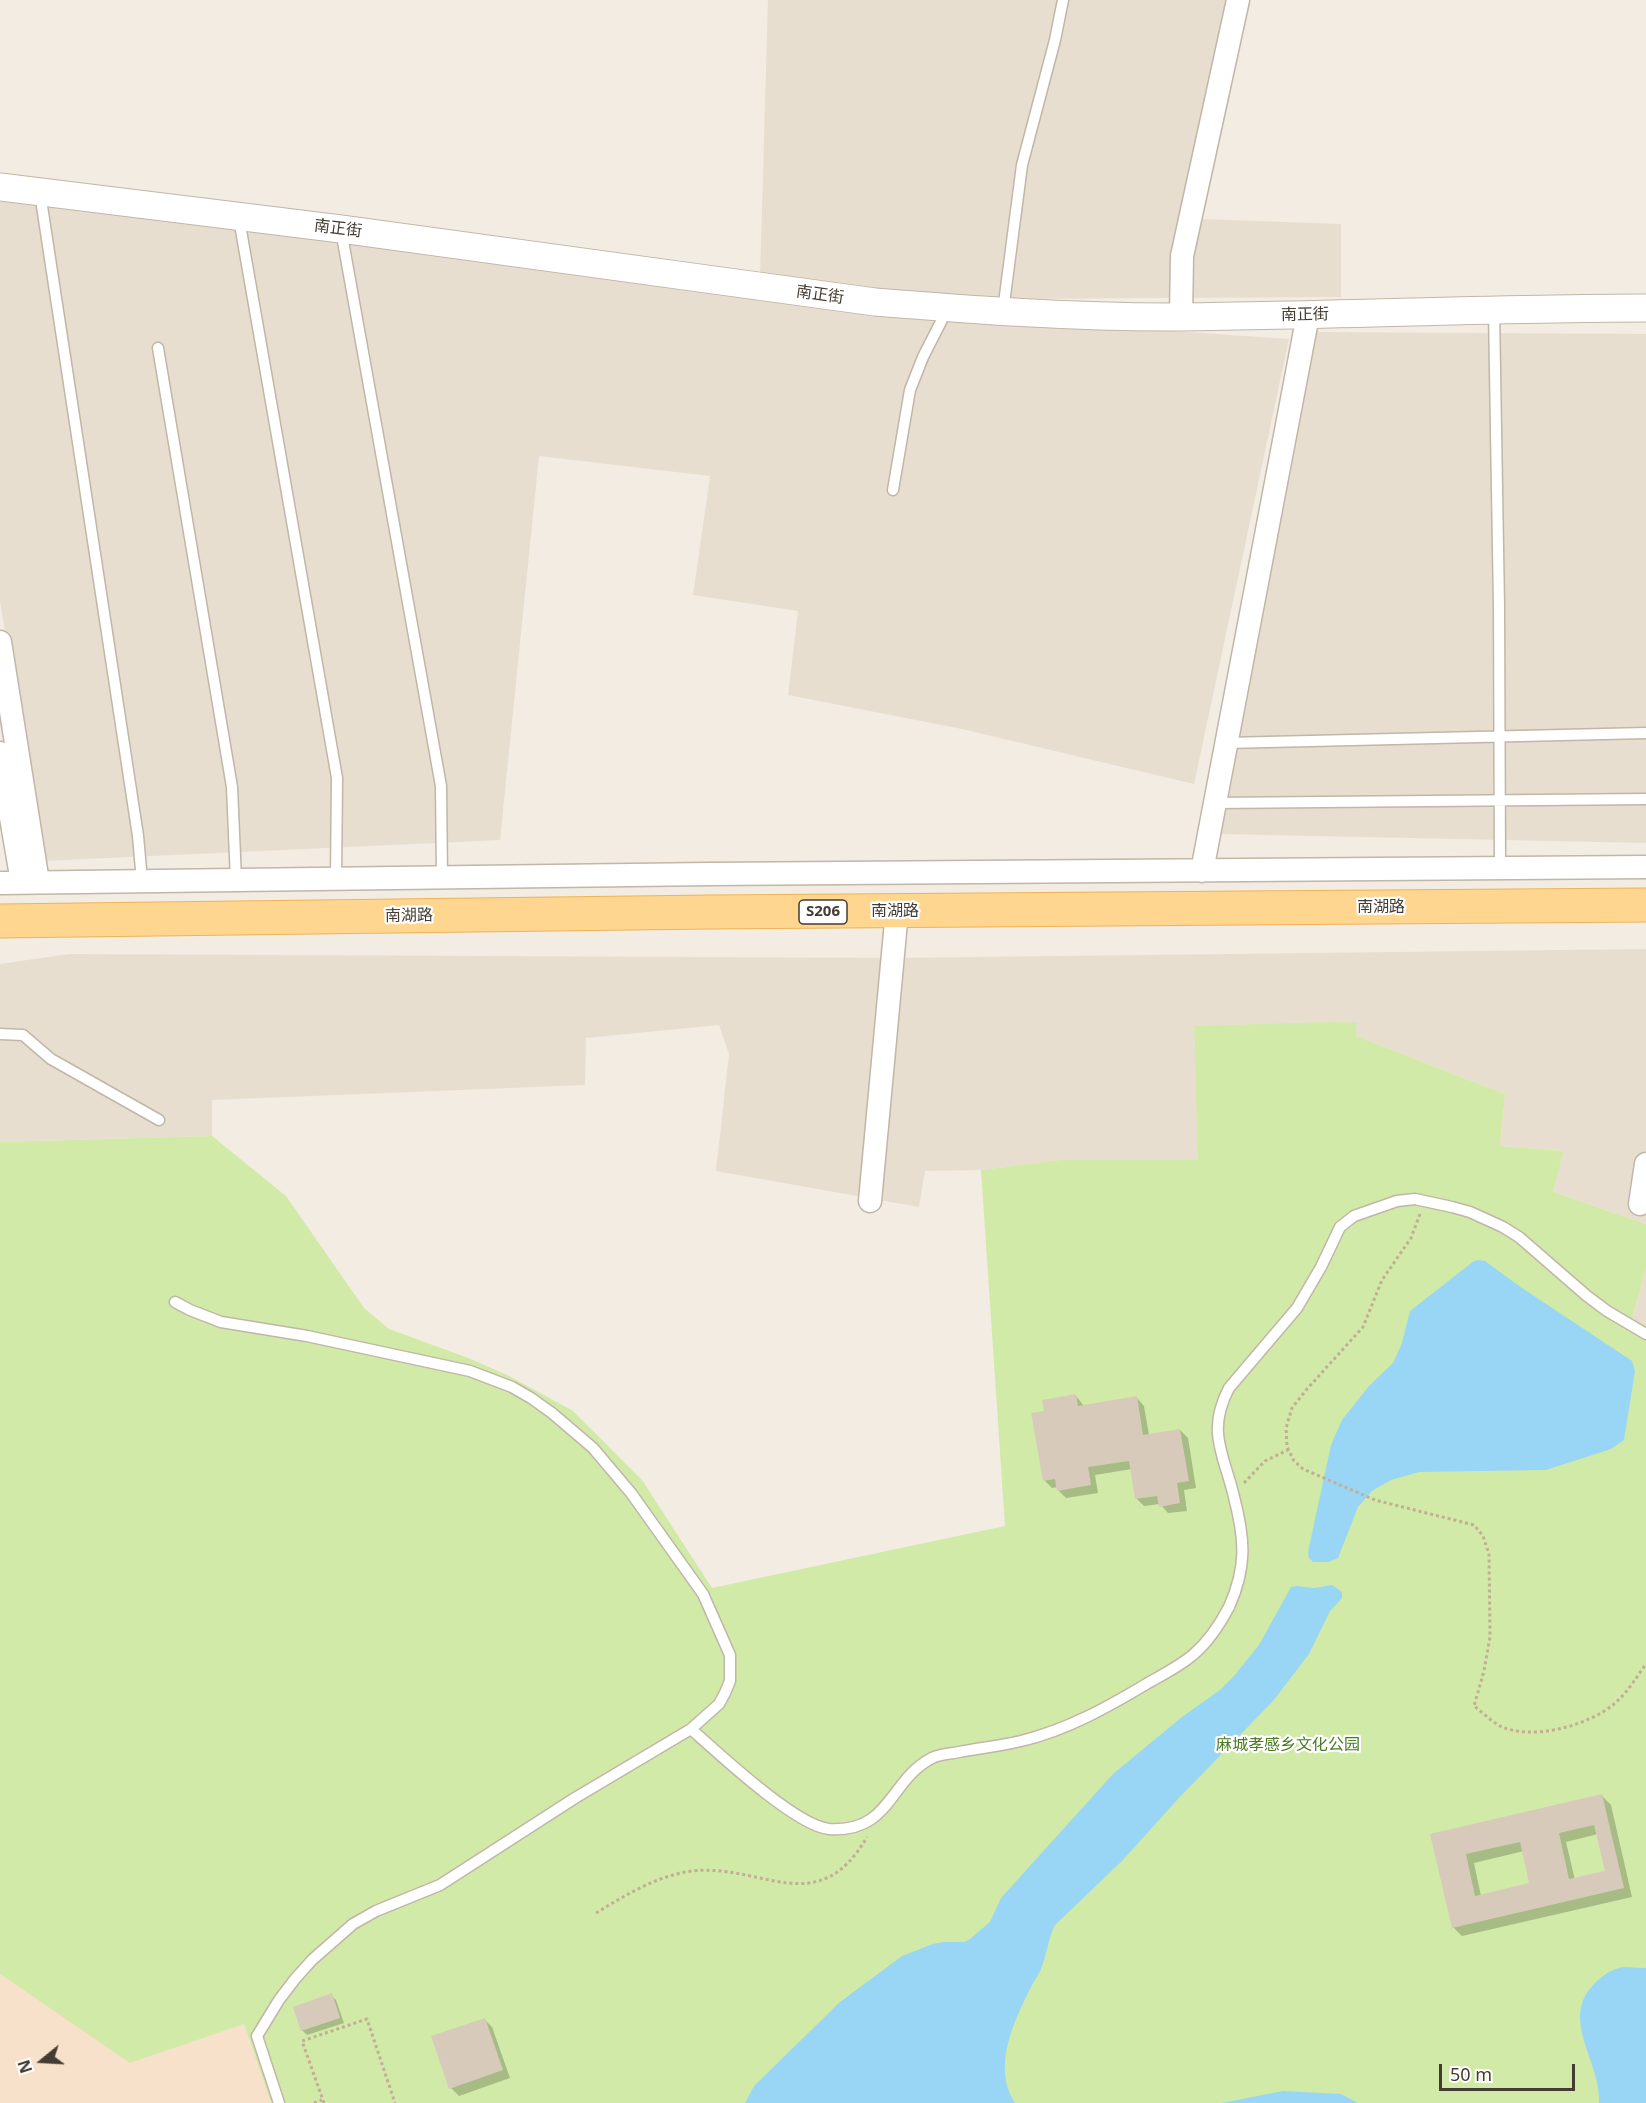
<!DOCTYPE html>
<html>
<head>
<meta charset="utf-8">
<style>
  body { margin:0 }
  #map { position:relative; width:1646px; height:2103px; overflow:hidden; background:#f3ece2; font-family:"Noto Sans",sans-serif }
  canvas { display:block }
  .north { position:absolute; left:12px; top:2031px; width:60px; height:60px; -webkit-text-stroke:4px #fff; paint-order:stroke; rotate:252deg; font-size:16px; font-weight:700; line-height:24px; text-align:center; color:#443c32 }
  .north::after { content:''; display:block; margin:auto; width:21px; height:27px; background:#443c32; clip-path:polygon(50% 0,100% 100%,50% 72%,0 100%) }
  .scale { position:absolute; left:1439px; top:2064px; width:136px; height:27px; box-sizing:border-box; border:3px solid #443c32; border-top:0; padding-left:8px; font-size:18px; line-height:21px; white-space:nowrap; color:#443c32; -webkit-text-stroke:4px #fff; paint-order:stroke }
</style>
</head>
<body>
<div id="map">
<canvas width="1646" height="2103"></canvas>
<div class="north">N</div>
<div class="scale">50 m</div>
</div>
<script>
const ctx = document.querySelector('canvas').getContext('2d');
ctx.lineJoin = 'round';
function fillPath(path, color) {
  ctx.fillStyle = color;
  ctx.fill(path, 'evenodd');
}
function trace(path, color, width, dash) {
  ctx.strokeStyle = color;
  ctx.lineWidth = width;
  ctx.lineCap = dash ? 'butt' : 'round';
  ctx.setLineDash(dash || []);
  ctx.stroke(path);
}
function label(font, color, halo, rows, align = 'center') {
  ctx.font = font + ' "Noto Sans","Noto Sans SC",sans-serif';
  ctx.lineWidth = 4.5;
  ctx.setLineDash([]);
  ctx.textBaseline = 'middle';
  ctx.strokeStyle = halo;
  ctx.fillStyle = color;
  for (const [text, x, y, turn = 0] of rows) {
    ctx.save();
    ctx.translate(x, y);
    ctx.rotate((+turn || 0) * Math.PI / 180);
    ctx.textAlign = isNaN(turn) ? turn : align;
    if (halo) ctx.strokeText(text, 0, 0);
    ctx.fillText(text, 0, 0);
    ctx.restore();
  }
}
fillPath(new Path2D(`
  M768,0H1246L1201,219L1341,224V297L993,299L760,278Z
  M0,201L558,267L1084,325L1289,339L1194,784L962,729L788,695L798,611L693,595L710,476L539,456L500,840L43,861L0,601Z
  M1313,332L1646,334V843L1220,834Z
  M1646,949V1224L1553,1192L1564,1151L1500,1146L1505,1094L1356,1036L1357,1024L1194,1026L1199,1160H1060L981,1170L925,1171L919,1207L716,1171L729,1054L719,1025L586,1038L585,1085L212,1100V1136L0,1142V964L69,954L893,958Z
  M1646,1268V1325L1632,1321Z`), '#e7ded0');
fillPath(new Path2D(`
  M0,1974L130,2062L244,2024L271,2103H0Z`), '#f7e1cb');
fillPath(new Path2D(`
  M1333,1022L1357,1023L1356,1036L1505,1094L1500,1146L1564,1151L1553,1192L1646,1224V1268L1632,1320L1646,1325V2103H271L244,2024L130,2063L0,1974V1142L212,1136L286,1196L364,1308L389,1329L471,1359L509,1376L573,1411L642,1480L712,1588L1005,1526L981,1170L1060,1160H1198L1194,1026Z`), '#d1eaa7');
fillPath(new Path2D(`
  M1479,1260L1485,1261L1519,1286L1632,1361L1635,1371L1624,1440L1611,1449L1546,1470L1419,1472L1391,1480L1372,1491L1358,1507L1338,1558L1329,1562H1313L1309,1558L1308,1552L1331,1445L1342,1420L1369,1386L1393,1363L1402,1343L1410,1311L1474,1261Z
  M1332,1585L1342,1592V1598L1330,1611L1309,1654L1273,1701L1177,1800L1122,1861L1055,1925C1048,1939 1047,1954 1041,1969C1038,1976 1033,1982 1030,1989C1013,2023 992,2068 1015,2103H745L754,2086L840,2002L902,1956L933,1944L944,1942H964L970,1939L990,1922L1001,1898L1113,1774L1182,1717L1220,1690L1234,1676L1259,1645L1291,1587L1297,1586L1314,1588Z
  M1623,1967L1646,1968V2103H1599C1602,2062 1558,2019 1595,1983C1603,1975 1612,1969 1623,1967Z
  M1283,2091L1341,2094L1358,2103H1222Z`), '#99d6f5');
fillPath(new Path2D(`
  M1076,1396L1084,1406L1137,1398L1144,1406L1149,1435L1180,1430L1188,1438L1196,1488L1184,1490L1187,1511L1168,1513L1160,1504L1144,1506L1136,1498L1132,1469L1095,1475L1098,1493L1066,1498L1058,1490V1487L1052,1488L1044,1480L1045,1412Z
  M1602,1796L1611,1805L1632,1897L1462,1936L1453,1927L1432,1835ZM1598,1834L1607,1873L1575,1880L1566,1842ZM1524,1851L1531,1884L1481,1896L1474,1863Z
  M331,1995L336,2000L344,2023L307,2035L302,2030Z
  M484,2019L492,2027L510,2078L459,2096L451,2088Z`), '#0003');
fillPath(new Path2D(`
  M1076,1394L1078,1406L1137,1396L1143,1435L1180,1429L1189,1481L1177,1483L1180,1503L1159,1507L1157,1496L1135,1499L1129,1461L1088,1467L1091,1485L1057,1491L1055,1479L1043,1481L1031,1413L1044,1411L1042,1400Z
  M1602,1794L1624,1888L1452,1928L1430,1834ZM1594,1825L1605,1871L1569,1879L1559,1833ZM1520,1842L1529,1883L1475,1896L1466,1854Z
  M332,1993L340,2018L301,2031L293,2007Z
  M485,2018L503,2070L449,2089L431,2036Z`), '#d8caba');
const service = new Path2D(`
  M40,193L138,836L142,881
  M239,219L337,778L336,879
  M341,230L441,786L442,877
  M1003,311L1022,165L1055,40L1063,0
  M1494,311L1499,607L1500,868
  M158,348L232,787L236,880
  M893,490L910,390L923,357L948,308
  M1226,743L1646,733
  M1215,803L1646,799
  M0,1034L23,1035L51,1059L159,1120
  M175,1302L190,1310L221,1322L307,1336L470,1371L512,1387L531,1398L552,1413L593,1448L631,1493L703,1594L730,1655V1681L725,1693L719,1704L691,1729L575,1798L440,1885L376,1911L353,1924L312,1960L295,1979L279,2000L257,2036L279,2103
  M691,1729C718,1753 796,1826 829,1829C891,1833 889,1780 932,1758C940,1754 950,1754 959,1752C979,1748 1001,1746 1021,1741C1067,1730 1108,1707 1148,1683C1164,1674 1180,1666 1194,1654C1209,1641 1220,1624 1229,1607C1247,1567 1245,1539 1234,1497C1224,1454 1206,1432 1229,1388L1297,1308L1321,1267L1340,1227L1354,1216L1397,1201L1415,1199L1452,1207L1470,1212L1503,1227L1519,1237L1587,1296L1607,1311L1646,1334`);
const minor = new Path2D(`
  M1181,316L1182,256L1238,0
  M0,642L38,882
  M0,753L22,882
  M1202,871L1308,315
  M0,883L710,874L1646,867
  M870,1201L897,911
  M1640,1204L1646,1164`);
const tertiary = new Path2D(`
  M0,187L341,229L875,302C973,310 1071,317 1170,317C1329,316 1487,308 1646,308`);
const primary = new Path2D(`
  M0,921L711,912L1646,905`);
trace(service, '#c1b6a7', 13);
trace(minor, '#c1b6a7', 25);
trace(tertiary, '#c1b6a7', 29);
trace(primary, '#ecb457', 35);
trace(new Path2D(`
  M1420,1214L1411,1238L1382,1280L1363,1327L1307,1389L1292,1408L1286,1428L1287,1447L1294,1461L1303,1469L1375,1500L1474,1525L1483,1536L1489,1554L1490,1637L1484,1671L1474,1706C1482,1712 1491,1721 1500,1726C1531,1741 1588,1726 1614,1704C1627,1693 1636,1678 1646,1664
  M1244,1483L1265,1461L1288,1450
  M596,1913C626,1895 656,1876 692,1871C762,1863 818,1922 867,1837
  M314,2103L322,2100
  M324,2103L302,2041L367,2019L395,2103`), '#c1ae94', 3, [3, 3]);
trace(service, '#fff', 10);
trace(minor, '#fff', 22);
trace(tertiary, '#fff', 27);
trace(primary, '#ffd68f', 33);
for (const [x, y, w] of [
  [823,912,48]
]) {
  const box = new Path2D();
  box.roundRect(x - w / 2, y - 12, w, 24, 4.5);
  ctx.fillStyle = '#fff';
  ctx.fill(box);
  trace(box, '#443c32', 1.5);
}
label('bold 15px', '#443c32', null, [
  ["S206",823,912]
]);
label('16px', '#443c32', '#fff', [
  ["南正街",338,229,7],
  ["南正街",820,295,8],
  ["南正街",1305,315,-1],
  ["南湖路",1381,907],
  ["南湖路",895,911],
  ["南湖路",409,916,-1]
]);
label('16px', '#4a7922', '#fff', [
  ["麻城孝感乡文化公园",1288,1745]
]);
</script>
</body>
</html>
